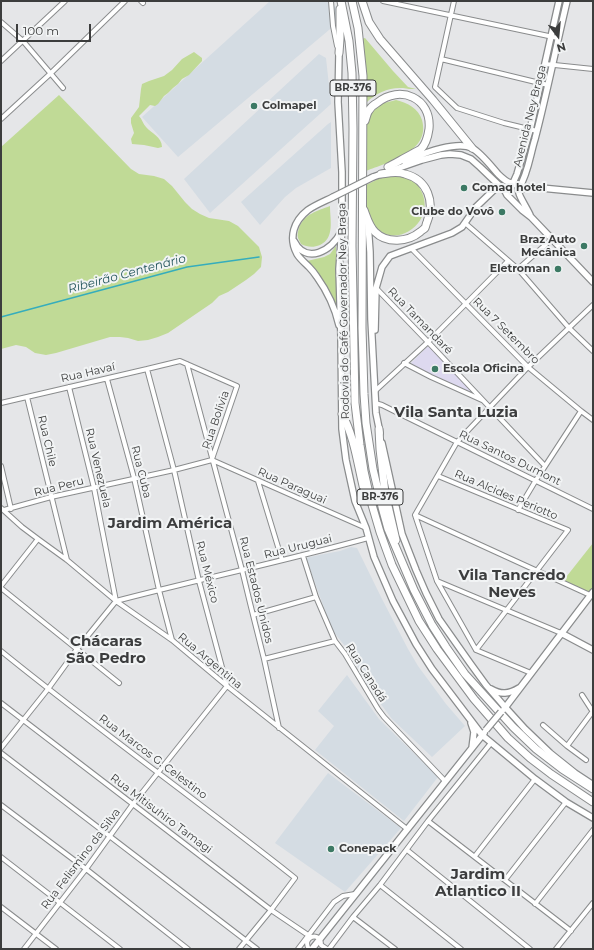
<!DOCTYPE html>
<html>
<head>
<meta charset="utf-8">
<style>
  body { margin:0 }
  #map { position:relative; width:594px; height:950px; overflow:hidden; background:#e5e6e8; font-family:Montserrat,sans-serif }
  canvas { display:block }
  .frame { position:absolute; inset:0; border:2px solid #3c3d3d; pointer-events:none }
  .north { position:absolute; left:538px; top:16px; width:40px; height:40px; -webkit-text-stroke:3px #f2f4f5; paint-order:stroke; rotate:164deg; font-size:11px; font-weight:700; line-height:16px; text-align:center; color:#3c3d3d }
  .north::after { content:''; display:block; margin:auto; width:14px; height:18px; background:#3c3d3d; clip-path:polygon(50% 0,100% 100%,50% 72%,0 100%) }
  .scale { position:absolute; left:16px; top:24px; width:75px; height:18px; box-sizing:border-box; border:2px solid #3c3d3d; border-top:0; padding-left:5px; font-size:12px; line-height:14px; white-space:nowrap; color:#3c3d3d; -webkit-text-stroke:3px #f2f4f5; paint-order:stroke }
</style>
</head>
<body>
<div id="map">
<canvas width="594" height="950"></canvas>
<div class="frame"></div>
<div class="north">N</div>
<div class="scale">100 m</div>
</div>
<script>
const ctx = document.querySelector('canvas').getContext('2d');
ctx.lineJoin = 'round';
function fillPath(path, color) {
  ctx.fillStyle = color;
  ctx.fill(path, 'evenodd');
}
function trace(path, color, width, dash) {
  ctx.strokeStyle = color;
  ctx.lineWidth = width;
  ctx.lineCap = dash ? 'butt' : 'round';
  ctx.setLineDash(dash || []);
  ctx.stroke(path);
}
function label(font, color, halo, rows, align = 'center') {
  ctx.font = font + ' Montserrat,sans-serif';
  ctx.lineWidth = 4;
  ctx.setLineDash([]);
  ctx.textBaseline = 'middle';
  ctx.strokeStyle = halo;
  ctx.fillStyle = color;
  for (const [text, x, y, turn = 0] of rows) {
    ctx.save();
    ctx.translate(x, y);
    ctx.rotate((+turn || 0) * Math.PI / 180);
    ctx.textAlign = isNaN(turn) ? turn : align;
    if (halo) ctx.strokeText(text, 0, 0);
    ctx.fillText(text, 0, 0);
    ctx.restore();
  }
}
fillPath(new Path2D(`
  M270,1H326L348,14L178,157L142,117Z
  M319,54L326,58L331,104L210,213L184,179Z
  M331,122V168L296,188L285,197L260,225L241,202L328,124Z
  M351,547L357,548L382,599L408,649L418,666L446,704L465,726L432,757L392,719L368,687L357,665L345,646L332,630L306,558L319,555L340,551Z
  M347,675L379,719L438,777L404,821L315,750L334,726L318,711Z
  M328,773L401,828L345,892L275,843Z`), '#d4dce3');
fillPath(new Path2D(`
  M428,346L474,394L410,364Z`), '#ddd9ef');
fillPath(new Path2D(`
  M365,38L393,71L408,87L416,89C411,89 407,89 403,88C389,87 376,93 367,102C364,94 366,85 366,77C366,64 364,51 361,39Z
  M194,52L202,58V61L189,75L182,79L178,84L173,88L168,93L164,96L158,104L155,106L150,105L139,116C142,119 143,124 146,127C151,133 162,137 162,147L158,148L144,145L132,144L131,139L134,133L131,123V118L139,107L141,89L142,84L149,81L164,76L172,70L182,59Z
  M59,95L131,169L139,174L154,176L164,179L172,186L185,202L192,209L200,214L209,218L229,221L238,226L259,247L262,257L261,267L254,274L246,280L228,292L219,296L212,303L168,333L158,337L148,340L138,341L128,338L120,337H110L56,353L46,355L35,353L26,347L16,345L1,349V147Z
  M396,100C408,103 418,108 422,120C431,152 388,162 366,171C366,155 362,122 373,109C378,103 389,102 396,100Z
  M392,176C402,176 413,178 419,187C442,222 389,257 370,219C365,209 365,196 364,186L380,178Z
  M330,206C330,220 335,238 320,245C313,248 307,247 301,244C300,242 299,240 298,238C297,235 298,231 299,228C304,214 317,211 330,206Z
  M336,246V307L321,279L307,261L324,257L330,254Z
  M593,543V587L589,593L563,581Z`), '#c0da96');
trace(new Path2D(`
  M1,317L187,267L259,257`), '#35adbc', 1.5);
const street = new Path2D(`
  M141,1L143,3
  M331,1L333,26L337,46
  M383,1L558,38
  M454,1L435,87L457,108L504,123L537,131
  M1,22L23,41L63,88
  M441,59L548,85
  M1,61L65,1
  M545,64L593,69
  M1,119L50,74L125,1
  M465,223L518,269L569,328L593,351
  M411,248L528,367L581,411L593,420
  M518,269L552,239
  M376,288L428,342L545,466
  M404,363L431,377L482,400
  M187,364L242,570L250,603L264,659L279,728
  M107,379L134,478L159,590L172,640
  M69,387L94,488L116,601
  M375,391L428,342L508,261
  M27,397L67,560
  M1,403L147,369L180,361L237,386L212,459
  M375,403L382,405L593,509
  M212,460L366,528
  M1,466L11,509
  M438,476L568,530L476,650
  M258,481L282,560
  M1,508L22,527L38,539L67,560L116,601L172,640L227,686L407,829
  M4,510L51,497L174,470L212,460
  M518,510L536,480L581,411
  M415,515L457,442L528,367L593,305
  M415,515L437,581L476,650L531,673
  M415,515L590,595
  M303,556L316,597L335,641L345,654L378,709L384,717L445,781
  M437,581L561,633
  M1,586L38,539
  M1,588L119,683
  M116,601C200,579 285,561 368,538
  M253,615L316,597
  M1,651C97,729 198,801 295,878L271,910L239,949
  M264,659L335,641
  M582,695L593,712
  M1,703L271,910L311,937
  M543,725L567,746L586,760
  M567,746L593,711
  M1,748L48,689L77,649L116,601
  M1,753L257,949
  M1,805L86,869L188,949
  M428,821L571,931
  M407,850L530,949
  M475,856L535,779
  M1,857L120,949
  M505,880L566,802
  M380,885L461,949
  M535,904L593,830
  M1,907L56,949
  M353,917L395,949
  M24,949L86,869L133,804L227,686L199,581L174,470L147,369
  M298,949L334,902L343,896L355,894
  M309,949C301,937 321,930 321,945L327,949
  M329,949L353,917L380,885L428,821L491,743
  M556,949L593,903`);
const secondary = new Path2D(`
  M339,53L338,102L342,172V228L339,269L341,337L342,429L346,460L355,501L366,528L374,557L393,601L416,644L432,669L482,735L535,779L566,802L593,818
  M404,161C420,155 456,140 472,148C481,153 491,166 498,174C501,177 506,182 511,183C514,184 513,182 516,185C520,187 518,189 519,193C519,196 528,210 530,215
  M373,177L422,160L441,155L450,154L461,155L471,159L480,167L505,191L507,195L522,210L531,217L593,282
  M513,183L517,174L530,130L559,1
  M519,188C528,174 530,155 535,139C547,93 556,47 567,1
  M519,191L525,188L531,187L593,193
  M333,197C325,201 315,205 308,210C294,221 288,237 297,254C300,259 305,263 309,267C312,270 315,274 317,277C327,291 335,308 339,325
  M368,224L370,252L371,319L376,413L380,433
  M294,241C306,265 332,251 341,232
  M375,330L376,288L382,267L390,256L452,233L462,227L476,207L499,185
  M382,443L402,534L416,570L426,593L439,619L470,663L486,685L505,707L525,729L550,753L575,773L593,785
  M561,633L593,650
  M491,689C501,695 509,694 519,688
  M504,709L593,592
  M471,723L474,732L472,748
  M312,949L484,733`);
const highway = new Path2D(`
  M341,1L349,41L352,73L353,129L352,246L355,403L360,445L364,471L370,498L380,532L392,565L419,621L437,649L474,699L508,738L530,758L551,774L593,802
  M352,1L358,28L363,76L362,328L364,394L366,423L373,469L382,507L388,529L414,590L432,625L446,647L465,674L513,727L536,749L562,769L593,789
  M362,1L369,22L380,39L433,100L472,148
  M339,53L340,39V9
  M365,121C366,118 367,114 368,112C370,108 373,105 377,103C400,84 432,98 429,129C428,136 426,144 421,149C418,151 415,152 412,154C404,158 396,163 388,167
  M364,210C367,218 369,226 375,232C387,244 408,242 420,232C421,231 424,229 425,228C426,226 426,224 427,222C435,202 428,180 405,174C397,171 389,173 381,174
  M342,414C355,438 358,467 365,494
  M379,429L380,449L385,493L396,540`);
trace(street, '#8a8c8d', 6);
trace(secondary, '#8a8c8d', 8);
trace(highway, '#8a8c8d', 9);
trace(street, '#fff', 4);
trace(secondary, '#fff', 5.5);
trace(highway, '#fff', 7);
const secondaryBridge = new Path2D(`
  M333,197L373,177
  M486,730L501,712`);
trace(secondaryBridge, '#8a8c8d', 8, []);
trace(secondaryBridge, '#fff', 5.5);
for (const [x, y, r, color] of [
  [254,106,4,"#3c7964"],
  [464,188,4,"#3c7964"],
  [502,212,4,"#3c7964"],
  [584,246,4,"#3c7964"],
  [558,269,4,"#3c7964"],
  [435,369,4,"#3c7964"],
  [331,849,4,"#3c7964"]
]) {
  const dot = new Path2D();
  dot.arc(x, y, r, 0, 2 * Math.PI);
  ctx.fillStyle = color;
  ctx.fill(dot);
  trace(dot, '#f2f4f5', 1.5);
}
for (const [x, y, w] of [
  [353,88,46],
  [380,497,46]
]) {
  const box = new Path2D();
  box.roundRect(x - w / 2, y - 8, w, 16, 3);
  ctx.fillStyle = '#f2f4f5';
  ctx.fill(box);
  trace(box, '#3c3d3d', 1);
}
label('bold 10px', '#3c3d3d', null, [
  ["BR-376",353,88],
  ["BR-376",380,497]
]);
label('bold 11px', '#3c3d3d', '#f2f4f5', [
  ["Colmapel",262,106],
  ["Comaq hotel",472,188],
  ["Clube do Vovô",494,212,"right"],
  ["Braz Auto",576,240,"right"],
  ["Mecânica",576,253,"right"],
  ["Eletroman",550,269,"right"],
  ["Escola Oficina",443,369],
  ["Conepack",339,849]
], 'left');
label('11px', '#3c3d3d', '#f2f4f5', [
  ["Avenida Ney Braga",530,116,-76],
  ["Rodovia do Café Governador Ney Braga",344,311,-91],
  ["Rua Tamandaré",420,321,46],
  ["Rua 7 Setembro",506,331,45],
  ["Rua Havaí",88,373,-13],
  ["Rua Bolívia",216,420,-71],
  ["Rua Chile",47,441,77],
  ["Rua Santos Dumont",510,458,26],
  ["Rua Venezuela",98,468,77],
  ["Rua Cuba",141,472,76],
  ["Rua Paraguai",292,486,24],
  ["Rua Peru",59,487,-14],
  ["Rua Alcides Periotto",506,495,23],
  ["Rua Uruguai",298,547,-14],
  ["Rua México",207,572,76],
  ["Rua Estados Unidos",256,590,76],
  ["Rua Argentina",210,661,40],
  ["Rua Canadá",366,673,58],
  ["Rua Marcos G. Celestino",153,757,37],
  ["Rua Mitisuhiro Tamagi",161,814,37],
  ["Rua Felismino da Silva",81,859,-53]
]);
label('italic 12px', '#23555b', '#f2f4f5', [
  ["Ribeirão Centenário",127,274,-15]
]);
label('bold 15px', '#3c3d3e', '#f2f4f5', [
  ["Vila Santa Luzia",456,413],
  ["Jardim América",170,524],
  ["Vila Tancredo",512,576],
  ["Neves",512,593],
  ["Chácaras",106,642],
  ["São Pedro",106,659],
  ["Jardim",478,875],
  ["Atlantico II",478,892]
]);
</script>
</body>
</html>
